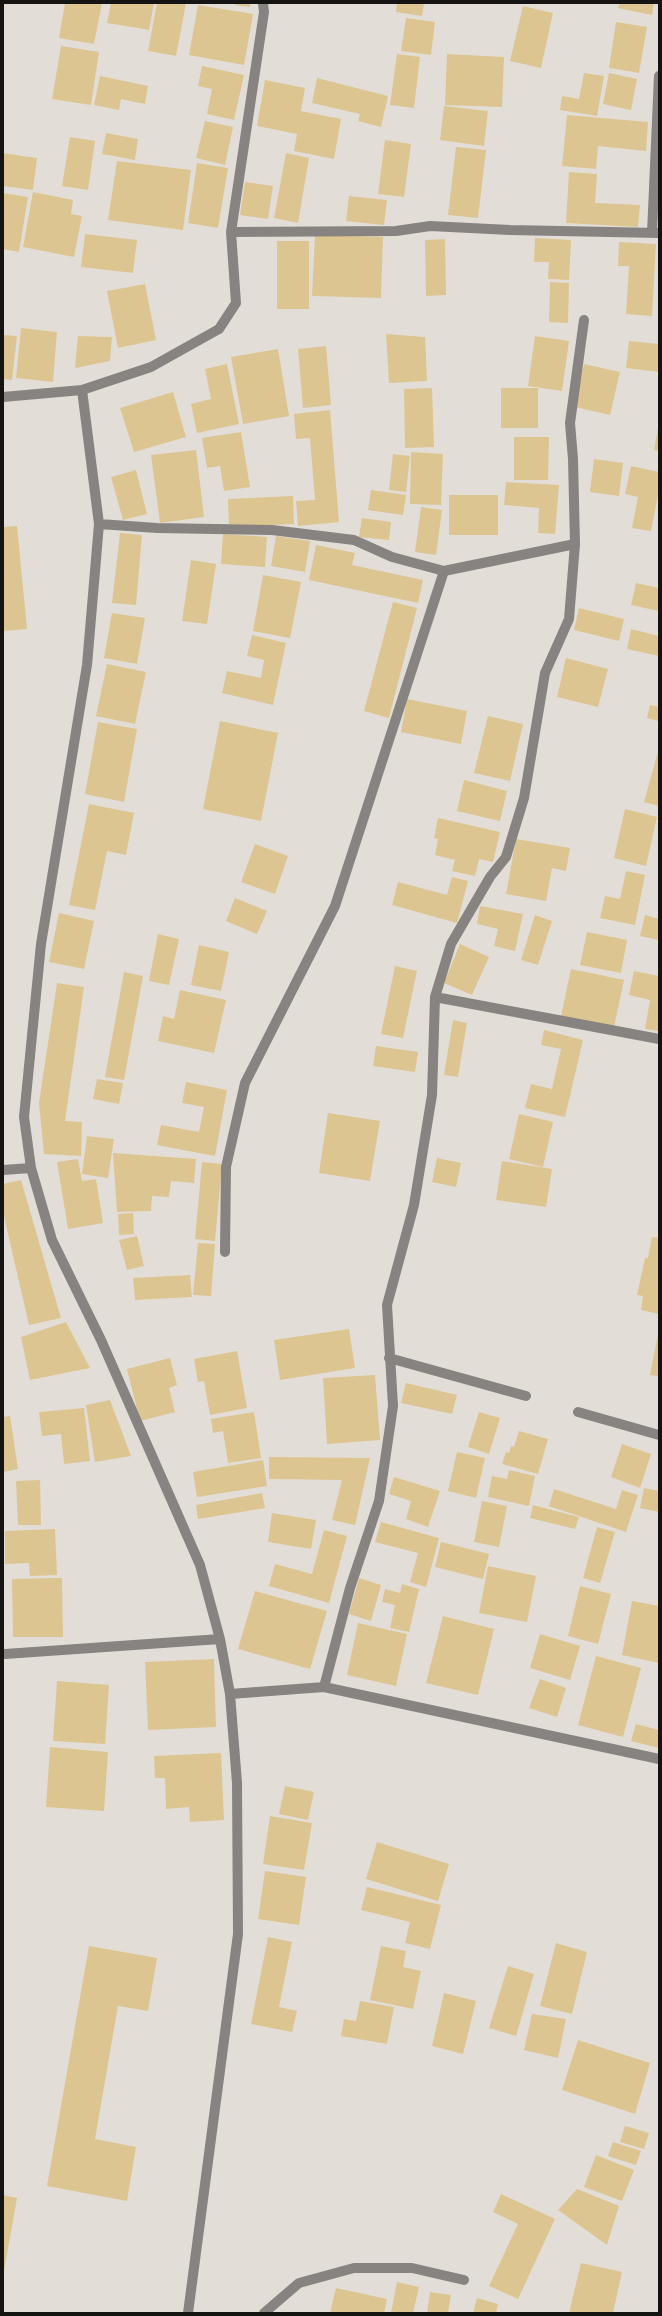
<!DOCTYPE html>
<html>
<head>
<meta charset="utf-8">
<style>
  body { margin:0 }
  #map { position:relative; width:662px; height:2316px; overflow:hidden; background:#e2ded7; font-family:Jost,sans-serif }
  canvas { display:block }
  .frame { position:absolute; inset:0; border:4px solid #161412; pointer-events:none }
</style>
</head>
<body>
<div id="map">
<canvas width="662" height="2316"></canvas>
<div class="frame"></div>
</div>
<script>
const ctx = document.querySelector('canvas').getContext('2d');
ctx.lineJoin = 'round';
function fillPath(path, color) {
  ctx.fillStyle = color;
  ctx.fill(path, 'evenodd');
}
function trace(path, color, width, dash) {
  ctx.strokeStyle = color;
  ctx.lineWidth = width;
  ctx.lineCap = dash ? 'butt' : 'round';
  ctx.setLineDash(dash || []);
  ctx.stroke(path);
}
fillPath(new Path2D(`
  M65,3H102L94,44L59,38Z
  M111,3H154L149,30L107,23Z
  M157,3H186L176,56L148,51Z
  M235,3H250V7L235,5Z
  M397,3H424L422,16L396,12Z
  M620,3H654L652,15L618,8Z
  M198,5L253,14L244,65L189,55Z
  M523,6L553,13L541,68L510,61Z
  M406,18L435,22L431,55L401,51Z
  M616,22L647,27L639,73L609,68Z
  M61,46L99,52L91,105L52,99Z
  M397,54L420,57L414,108L390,105Z
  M447,54L504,57L502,107L445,105Z
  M202,66L244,75L234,120L207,114L212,89L198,86Z
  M584,73L604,76L597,116L560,110L562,96L579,99Z
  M609,73L637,79L631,110L603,104Z
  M100,76L148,86L145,104L121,99L119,110L94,105Z
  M317,78L388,96L381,127L358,121L360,114L312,103Z
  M265,80L305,88L301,111L341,119L334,159L294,151L297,134L257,126Z
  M444,106L488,111L484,146L440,140Z
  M567,115L648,122L646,151L598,146L596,169L562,166Z
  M205,121L233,127L225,165L196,158Z
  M106,133L138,139L135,160L102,154Z
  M70,137L95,141L88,190L62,186Z
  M385,140L411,144L404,197L378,194Z
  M456,147L486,150L478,218L448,215Z
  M3,153L37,158L33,190L3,186Z
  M286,153L309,158L298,223L274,218Z
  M117,161L191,170L183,230L108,220Z
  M197,163L228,168L218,228L188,223Z
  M569,172L597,174L595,203L640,205L638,227L566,223Z
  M245,182L273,186L268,219L240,215Z
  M33,192L73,200L71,214L82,216L74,257L23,247Z
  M3,193L28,197L19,252L3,249Z
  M349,196L387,200L384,225L346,221Z
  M85,234L137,240L133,273L81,267Z
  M315,235L383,237L381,298L312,296Z
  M535,238L571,240L569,280L548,279L549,262H534Z
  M445,239L446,295L426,296L425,240Z
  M277,241H309V309H277Z
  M619,242L656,244L652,316L626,314L629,266H618Z
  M550,282L569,283L568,323L549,322Z
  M145,284L156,340L118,348L107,291Z
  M21,328L57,332L53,382L16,378Z
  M386,334L425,337L427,381L389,383Z
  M3,335L17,336L12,380L3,379Z
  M78,336L112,337L110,361L75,368Z
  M535,336L569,341L562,391L528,386Z
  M629,341L659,344V372L626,368Z
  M326,346L331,405L303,408L298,349Z
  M278,349L289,416L243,424L231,357Z
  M227,364L239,424L197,433L191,404L211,399L205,369Z
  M584,364L620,372L610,415L575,407Z
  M432,388L434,447L405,448L404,389Z
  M501,388H538V428H501Z
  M173,392L186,437L134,452L120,408Z
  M330,410L339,522L298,526L296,501L315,500L310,438L296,439L294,414Z
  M658,427H659V451L654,450Z
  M241,432L250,487L224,491L220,466L207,468L202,438Z
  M514,437H549L548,480H514Z
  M196,450L204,517L160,523L151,455Z
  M411,452L443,454L441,505L410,504Z
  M393,454L410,456L406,492L389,490Z
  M594,459L623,463L619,496L590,492Z
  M631,466L659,472V490L651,531L632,528L638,497L625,494Z
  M136,470L147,514L123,520L111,477Z
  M506,482L559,485L555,534L538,533L539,508L504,505Z
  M371,490L406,495L403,515L368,510Z
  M449,495H498V535H449Z
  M293,496L294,524L229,527L228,499Z
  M421,507L442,510L436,555L415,552Z
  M362,518L391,522L389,540L359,537Z
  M17,526L27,629L3,631V527Z
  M120,533L142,535L136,605L112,603Z
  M223,534L267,537L265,567L221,564Z
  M276,536L310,541L305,572L271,566Z
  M316,545L355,553L352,565L423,580L418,603L309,580Z
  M191,560L216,564L207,624L182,621Z
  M263,575L301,582L290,638L253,631Z
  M636,583L659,588V611L631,605Z
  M393,602L417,608L389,718L364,711Z
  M579,608L624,619L619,641L574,630Z
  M112,613L145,618L137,664L104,658Z
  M631,629L659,636V656L627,649Z
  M252,635L286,643L273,705L222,693L227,671L261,678L264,660L247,656Z
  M566,658L608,669L598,707L557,697Z
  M107,664L146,672L135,724L96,716Z
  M407,699L467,711L461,744L401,732Z
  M650,705L659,707V721L647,718Z
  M488,716L523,724L510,781L474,773Z
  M220,721L278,733L261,821L203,809Z
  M98,722L137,729L124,802L85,794Z
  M659,748V806L644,802Z
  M464,780L507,791L500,821L457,811Z
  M89,804L134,813L126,855L107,851L95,910L69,905Z
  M625,809L657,817L646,866L614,858Z
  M438,818L500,832L493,862L479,859L475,876L452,871L455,860L435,855L438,839L434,838Z
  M516,839L570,848L566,871L552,868L546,901L506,894Z
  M255,844L288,856L275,894L241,882Z
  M626,871L645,875L635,925L600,918L605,896L620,899Z
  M452,877L468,881L457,923L392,905L398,882L447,895Z
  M235,898L267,911L257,934L226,921Z
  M480,906L523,914L515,951L494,946L498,929L477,924Z
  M59,913L94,921L84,969L49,962Z
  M535,915L552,921L538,965L521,960Z
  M645,915L659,919V940L640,936Z
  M587,932L627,940L621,973L580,965Z
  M158,934L179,939L169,985L149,981Z
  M460,944L489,957L472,995L444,983Z
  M199,945L229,952L221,991L191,985Z
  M395,966L417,971L403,1038L381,1034Z
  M571,969L624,980L614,1027L561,1016Z
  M634,971L659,976V1031L645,1029L650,1000L629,995Z
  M124,972L143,976L124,1080L105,1077Z
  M57,983L84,987L65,1121L82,1122L81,1156L44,1154L39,1103Z
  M180,990L226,1000L214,1053L158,1041L163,1016L174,1019Z
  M453,1020L467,1023L458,1077L444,1075Z
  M544,1030L583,1040L565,1117L525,1108L531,1084L552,1089L561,1049L541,1045Z
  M376,1046L418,1052L415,1072L373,1066Z
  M97,1079L123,1083L119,1104L93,1099Z
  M186,1082L227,1090L215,1156L157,1145L161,1125L199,1132L204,1107L182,1103Z
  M328,1113L380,1121L370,1181L319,1173Z
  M519,1114L553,1122L543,1167L509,1159Z
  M87,1136L114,1139L108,1178L82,1174Z
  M113,1153L196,1159L194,1183L171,1181L169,1197L152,1196L151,1211L117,1212Z
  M437,1158L461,1163L456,1187L432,1182Z
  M78,1159L82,1181L96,1179L103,1223L68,1229L57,1162Z
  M502,1161L552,1169L546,1207L496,1200Z
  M202,1162L222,1164L215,1241L195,1239Z
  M21,1180L61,1318L29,1325L3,1212V1184Z
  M133,1213L134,1234L119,1235L118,1214Z
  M137,1236L144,1266L127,1270L119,1240Z
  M652,1237L659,1238V1314L641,1310L643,1296L637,1295L645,1258H648Z
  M198,1243L215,1244L211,1296L193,1295Z
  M190,1275L192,1297L135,1300L133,1278Z
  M66,1322L90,1368L30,1380L21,1337Z
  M349,1329L355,1368L280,1380L274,1340Z
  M658,1334H659V1376L650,1375Z
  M237,1351L247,1408L210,1415L204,1381L198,1382L194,1359Z
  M170,1358L177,1385L169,1388L175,1412L140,1421L127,1369Z
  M375,1375L380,1440L327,1444L323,1378Z
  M406,1383L457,1395L452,1414L401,1403Z
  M110,1400L131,1456L95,1462L86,1405Z
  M84,1408L90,1461L64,1464L61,1434L42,1436L39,1412Z
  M254,1412L261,1458L228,1463L223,1431L213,1433L211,1419Z
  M479,1412L500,1418L489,1454L468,1447Z
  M10,1416L18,1469L3,1472V1417Z
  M519,1431L548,1439L538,1474L502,1464L506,1452L509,1453L511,1446L514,1447Z
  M622,1444L651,1454L640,1488L611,1477Z
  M457,1452L485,1458L476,1498L448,1491Z
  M269,1457L370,1458L355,1525L332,1520L342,1480L269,1479Z
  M263,1460L267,1486L197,1497L193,1472Z
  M509,1470L535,1476L529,1506L488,1497L492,1476L507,1479Z
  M394,1477L440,1491L428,1527L406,1519L411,1501L389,1494Z
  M40,1480L41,1525H18L16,1481Z
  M644,1488L659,1491V1512L640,1508Z
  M554,1489L616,1509L622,1490L638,1495L626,1532L549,1506Z
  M262,1493L265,1508L198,1519L196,1505Z
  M482,1501L507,1506L499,1547L474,1542Z
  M533,1505L579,1517L575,1529L530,1518Z
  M272,1513L316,1520L311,1549L268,1542Z
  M381,1522L439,1538L426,1587L410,1582L418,1553L375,1542Z
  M597,1527L615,1532L600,1583L583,1578Z
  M55,1529L57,1575L30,1576L29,1563L5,1564V1531Z
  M324,1530L347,1536L329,1603L269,1586L275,1564L312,1574Z
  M441,1542L489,1554L483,1579L435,1567Z
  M488,1566L536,1576L527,1622L479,1613Z
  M57,1578H62L63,1637H13L12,1579Z
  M359,1578L381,1585L371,1621L349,1614Z
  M402,1584L419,1589L409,1632L390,1628L395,1605L382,1602L385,1589L400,1593Z
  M580,1586L611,1594L598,1644L568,1636Z
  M255,1591L327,1611L310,1669L238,1649Z
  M632,1601L659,1606V1663L622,1655Z
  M443,1616L494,1629L478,1695L426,1683Z
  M358,1623L407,1634L396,1686L347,1675Z
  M540,1634L580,1646L570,1680L530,1668Z
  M596,1656L641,1668L623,1737L578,1725Z
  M214,1659L216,1727L148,1730L145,1662Z
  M540,1679L566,1688L557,1717L529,1708Z
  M57,1681L109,1685L105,1744L53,1741Z
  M636,1724L659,1730V1748L631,1741Z
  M50,1747L108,1752L104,1811L46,1807Z
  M221,1753L224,1820L190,1822L189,1807L166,1809L165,1778H155L154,1756Z
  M285,1786L314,1792L308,1820L279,1814Z
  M270,1816L312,1823L304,1870L263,1864Z
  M377,1842L449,1864L438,1901L366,1879Z
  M265,1871L306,1877L299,1925L258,1919Z
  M367,1887L441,1905L430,1949L405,1943L410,1922L361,1910Z
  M268,1937L292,1942L279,2007L297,2011L292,2032L251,2024Z
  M556,1943L587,1952L572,2014L540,2006Z
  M89,1946L157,1958L148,2011L118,2006L95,2139L136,2147L127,2201L47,2186Z
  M381,1946L406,1951L403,1967L421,1971L413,2009L370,2000Z
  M508,1966L534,1974L516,2036L489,2028Z
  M444,1993L476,2001L463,2054L432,2046Z
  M360,2001L394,2007L387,2044L341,2036L344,2019L356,2021Z
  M532,2014L566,2019L558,2058L524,2050Z
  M578,2040L650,2063L635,2114L562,2090Z
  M625,2126L649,2133L644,2149L620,2142Z
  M613,2142L641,2151L636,2165L608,2156Z
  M596,2155L634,2170L622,2201L584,2187Z
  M577,2189L619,2206L607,2245L558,2210Z
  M501,2194L555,2219L518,2299L489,2286L518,2224L493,2212Z
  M3,2195L17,2198L4,2271H3Z
  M581,2263L622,2272L613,2313H569Z
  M397,2282L419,2287L413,2313H391Z
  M336,2288L387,2299L384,2313H330Z
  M430,2292L451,2295L448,2313H427Z
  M477,2298L498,2304L496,2313H473Z`), '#ddc591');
trace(new Path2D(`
  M231,232L396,231L430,226L510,230L659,233
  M652,233L659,76
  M82,390L99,524L87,665L41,944L24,1117L31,1168L52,1240L101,1340L200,1565L220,1639L230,1694L237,1783L238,1934L188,2313
  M3,397L82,390L151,367L219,329L236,303L231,232L264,12L263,3
  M99,524L157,528L272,530L354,540L392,557L444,571L575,544
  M435,997L659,1039
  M3,1170L31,1168
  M225,1252L226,1167L245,1083L335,906L444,571
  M389,1358L526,1396
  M578,1412L659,1435
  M5,1654L220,1639
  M324,1687L350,1588L379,1501L393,1406L387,1305L414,1205L432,1095L435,997L451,944L490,877L506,857L524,798L545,673L569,619L575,544L573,459L570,423L584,320
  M230,1694L324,1687L659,1759
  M264,2313L299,2283L354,2268H412L464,2280`), '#868381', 10);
</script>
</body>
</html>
